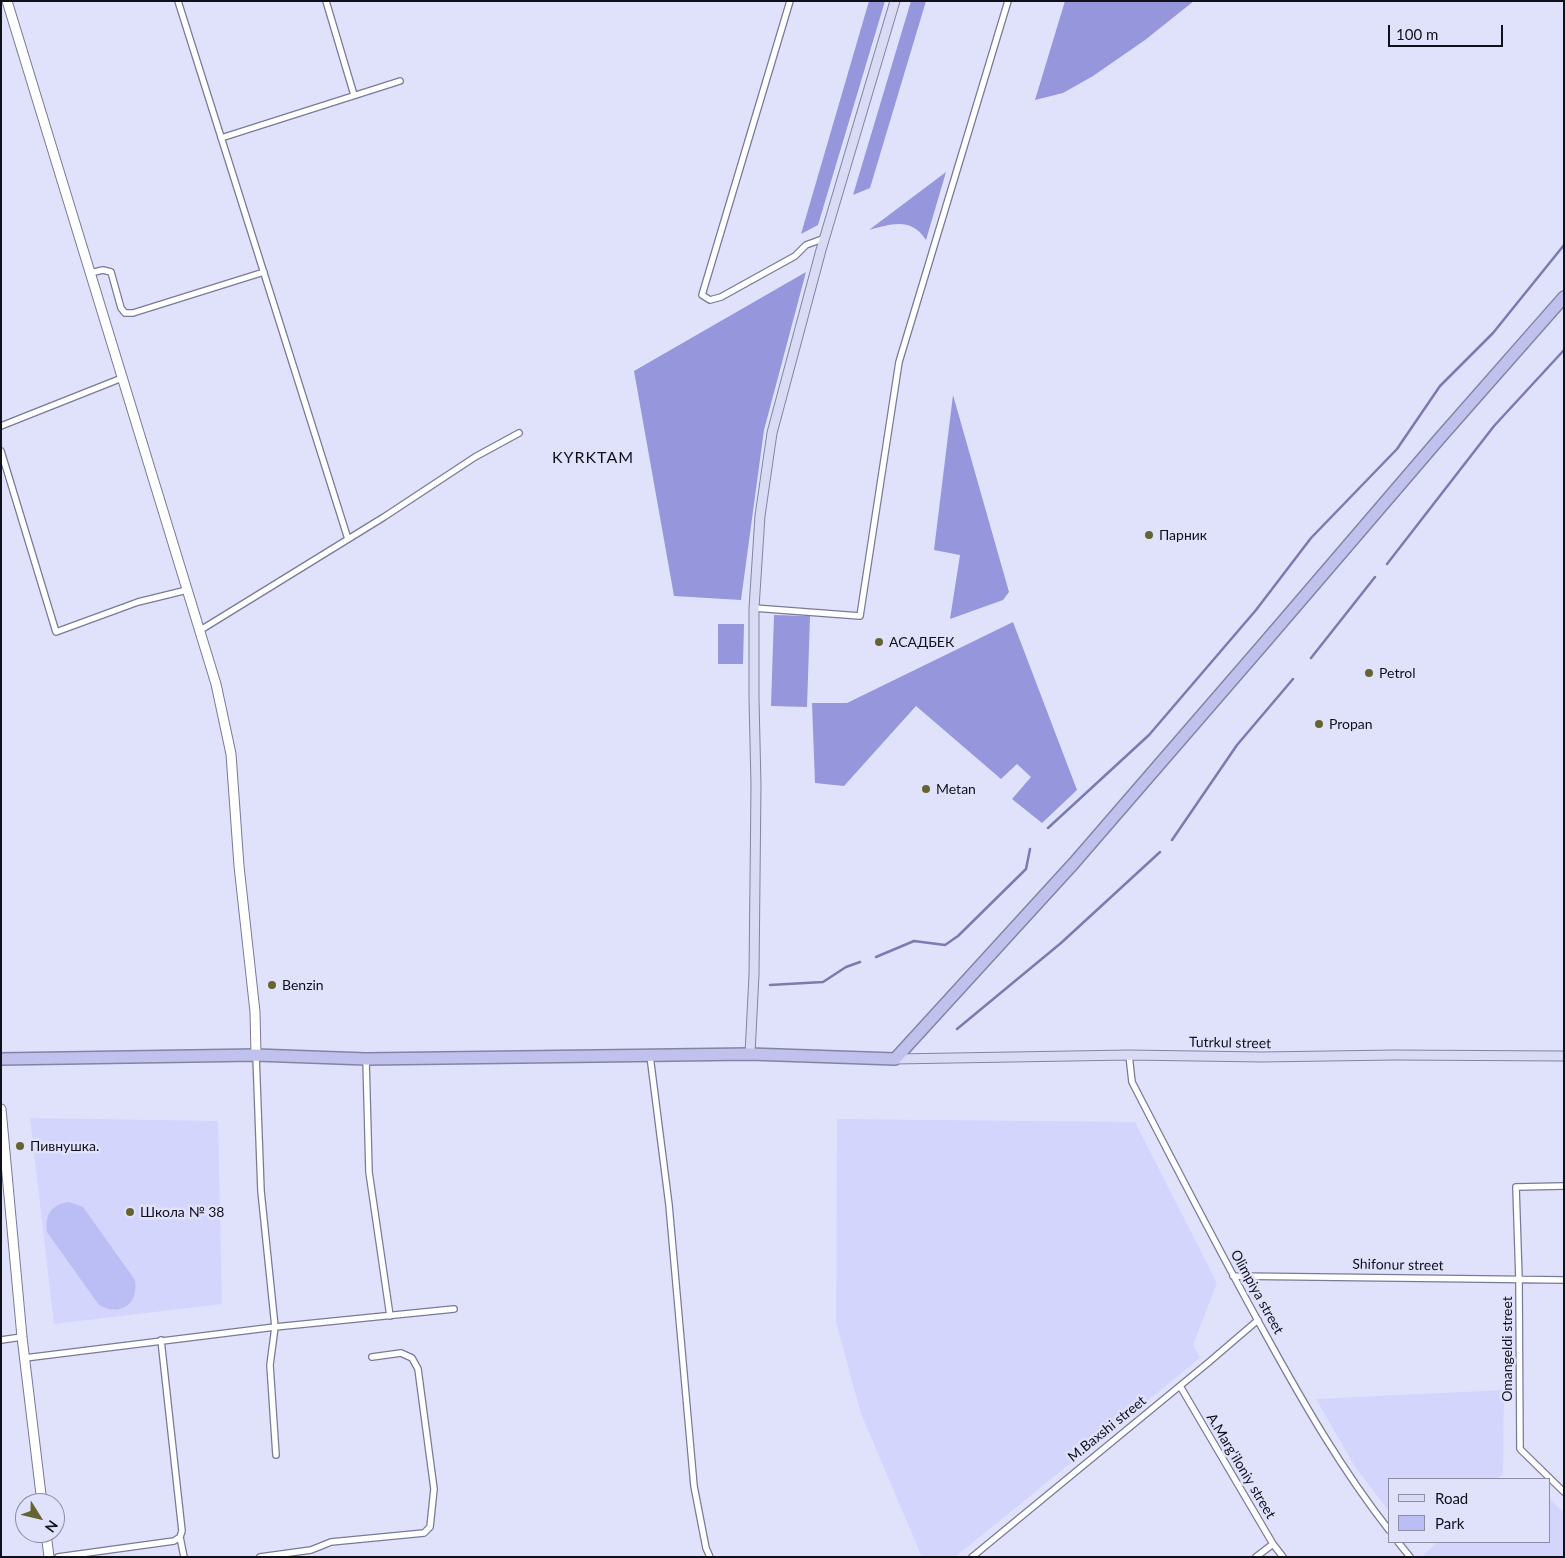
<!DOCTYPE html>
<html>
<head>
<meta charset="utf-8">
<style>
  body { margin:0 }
  #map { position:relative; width:1565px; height:1558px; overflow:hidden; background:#e0e2fc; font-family:Lato,sans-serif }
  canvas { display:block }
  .frame { position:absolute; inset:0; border:2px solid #10101b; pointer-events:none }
  .legend { position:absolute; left:1388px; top:1478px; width:162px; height:65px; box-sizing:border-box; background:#e0e2fc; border:1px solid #8d8ea2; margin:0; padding:6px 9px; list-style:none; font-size:15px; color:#10101b }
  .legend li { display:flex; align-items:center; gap:10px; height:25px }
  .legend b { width:25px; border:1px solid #8d8ea2 }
  .north { position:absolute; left:15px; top:1493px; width:50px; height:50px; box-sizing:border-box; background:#e0e2fc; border:1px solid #8d8ea2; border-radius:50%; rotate:126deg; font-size:14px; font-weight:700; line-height:20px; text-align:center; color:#10101b }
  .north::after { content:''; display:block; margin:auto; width:18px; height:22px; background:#656431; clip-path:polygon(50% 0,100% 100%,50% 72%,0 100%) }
  .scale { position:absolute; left:1388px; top:25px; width:115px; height:22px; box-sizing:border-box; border:2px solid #10101b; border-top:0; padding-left:6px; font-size:15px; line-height:18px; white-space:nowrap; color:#10101b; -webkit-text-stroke:4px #e0e2fc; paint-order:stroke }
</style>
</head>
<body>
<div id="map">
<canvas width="1565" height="1558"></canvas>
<div class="frame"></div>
<ul class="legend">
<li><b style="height:6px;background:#d9daf4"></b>Road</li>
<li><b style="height:14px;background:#bbbdf5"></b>Park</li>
</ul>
<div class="north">N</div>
<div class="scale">100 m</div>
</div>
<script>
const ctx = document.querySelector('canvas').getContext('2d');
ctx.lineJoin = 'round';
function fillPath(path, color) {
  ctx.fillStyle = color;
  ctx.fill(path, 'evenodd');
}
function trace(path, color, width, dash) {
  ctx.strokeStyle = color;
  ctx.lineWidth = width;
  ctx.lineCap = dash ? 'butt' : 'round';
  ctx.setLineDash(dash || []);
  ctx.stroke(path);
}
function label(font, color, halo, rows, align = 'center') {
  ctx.font = font + ' Lato,sans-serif';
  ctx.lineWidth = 5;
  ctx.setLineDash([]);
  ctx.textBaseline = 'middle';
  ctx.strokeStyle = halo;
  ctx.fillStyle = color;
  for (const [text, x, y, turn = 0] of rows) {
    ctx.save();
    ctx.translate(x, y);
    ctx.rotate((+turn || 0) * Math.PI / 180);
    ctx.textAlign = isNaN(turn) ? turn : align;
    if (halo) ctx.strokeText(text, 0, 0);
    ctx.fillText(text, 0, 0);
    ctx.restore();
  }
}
fillPath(new Path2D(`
  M30,1118L218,1121L222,1304L54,1324Z
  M837,1119L1135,1122L1217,1283L1193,1345L1200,1358L955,1557H922L861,1414L836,1322Z
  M1504,1390L1503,1474L1497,1479H1389V1511L1355,1467L1316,1399Z
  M1549,1498L1564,1513V1557H1425L1423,1555L1438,1542H1549Z`), '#d3d5fd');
fillPath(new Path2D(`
  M69,1202L83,1207L135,1280C139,1304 120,1317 99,1305L47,1232C44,1215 52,1204 69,1202Z`), '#bbbdf5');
fillPath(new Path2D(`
  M869,1H885L818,225L801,234Z
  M911,1H926L870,188L853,195Z
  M1065,1H1194L1145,40L1093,76L1063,93L1035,100Z
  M946,172L926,240C911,217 892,224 869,230Z
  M806,272L764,430L741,600L674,596L634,371Z
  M953,395L1009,592L1003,600L950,619L960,555L934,550Z
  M774,615L810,616L807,707L771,706Z
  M1013,622L1077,790L1042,823L1012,799L1031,777L1017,764L1001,779L916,706L844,786L815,783L812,703H847Z
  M718,624H744L743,664H718Z`), '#9596dc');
trace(new Path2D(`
  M1387,564L1494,426L1564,350
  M1311,658L1375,577
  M1048,828L1149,735L1256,610L1311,538L1397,449L1440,386L1493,333L1564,245
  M1172,840L1237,745L1293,679
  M876,957L914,941L945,945L958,936L1026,869L1030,849
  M770,985L823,982L846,967L860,962
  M957,1029L1061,943L1160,852`), '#7a7bb1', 2.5);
const street = new Path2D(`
  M178,1L348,539
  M326,1L354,95
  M790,1L702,295L710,300L721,297L795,256L806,245L825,238
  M221,138L400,81
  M90,273L103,270L111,272L121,308L125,313H133L264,272
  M1,426L122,378
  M1,451L56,632L138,602L187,590
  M754,608L860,616L899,362L1008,1
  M199,631L384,517L475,457L519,433
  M256,1055L261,1191L275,1327L270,1365L276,1455
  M1129,1055L1132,1082C1176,1167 1220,1253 1267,1337C1304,1404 1342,1470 1389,1530
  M650,1056L669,1205L694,1486L706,1548L710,1557
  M366,1059L369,1172L390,1316
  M1564,1186L1516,1187L1519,1280L1520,1449L1564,1492
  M1233,1276L1564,1280
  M1,1340L22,1337
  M25,1358L275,1327L454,1309
  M1180,1386L1273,1544L1283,1557
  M180,1537L184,1557
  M1398,1542L1410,1557
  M58,1557L174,1541L180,1537L182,1531L161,1340
  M260,1557L311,1550L331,1542L424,1533L430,1527L434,1489L418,1369L412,1358L401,1353L372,1357
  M972,1557L1209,1362L1258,1320
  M1256,1557L1273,1544`);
const secondary = new Path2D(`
  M7,1L216,684L231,754L239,866L255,1012L256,1055
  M1,1109L22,1337L42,1503
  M46,1533L49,1557`);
const primary = new Path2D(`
  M750,1054L754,975L756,785L754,699V608L760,516L772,433L821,250L895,1
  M895,1059L1129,1055L1262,1057L1394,1055L1564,1056`);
const highway = new Path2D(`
  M1,1059L256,1055L366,1059L750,1054L895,1059L1074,863L1266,641L1440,438L1564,297`);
trace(street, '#787a97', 8);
trace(secondary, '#787a97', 11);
trace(primary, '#8284a4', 11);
trace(highway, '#8284a4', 14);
trace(street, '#fff', 5.5);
trace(secondary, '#fff', 9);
trace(primary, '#d9daf4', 9);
trace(highway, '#c0c2ed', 11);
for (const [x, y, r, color] of [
  [1149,535,5,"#656431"],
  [879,642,5,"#656431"],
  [1369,673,5,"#656431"],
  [1319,724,5,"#656431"],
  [926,789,5,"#656431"],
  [272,985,5,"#656431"],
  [20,1146,5,"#656431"],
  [130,1212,5,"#656431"]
]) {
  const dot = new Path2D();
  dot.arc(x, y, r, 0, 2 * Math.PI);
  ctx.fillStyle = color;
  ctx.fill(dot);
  trace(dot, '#e0e2fc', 2);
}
label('14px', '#10101b', '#e0e2fc', [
  ["Парник",1159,535],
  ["АСАДБЕК",889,642],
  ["Petrol",1379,673],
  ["Propan",1329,724],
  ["Metan",936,789],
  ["Benzin",282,985],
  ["Пивнушка.",30,1146],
  ["Школа № 38",140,1212]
], 'left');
label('14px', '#10101b', '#e0e2fc', [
  ["Tutrkul street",1230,1043,1],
  ["Shifonur street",1398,1265,1],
  ["Olimpiya street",1257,1292,61],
  ["Omangeldi street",1507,1349,-90],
  ["M.Baxshi street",1107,1429,-39],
  ["A.Marg'iloniy street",1241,1466,59]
]);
ctx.letterSpacing = '1px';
label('16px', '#10101b', '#e0e2fc', [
  ["KYRKTAM",593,458]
]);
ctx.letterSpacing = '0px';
</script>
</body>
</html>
